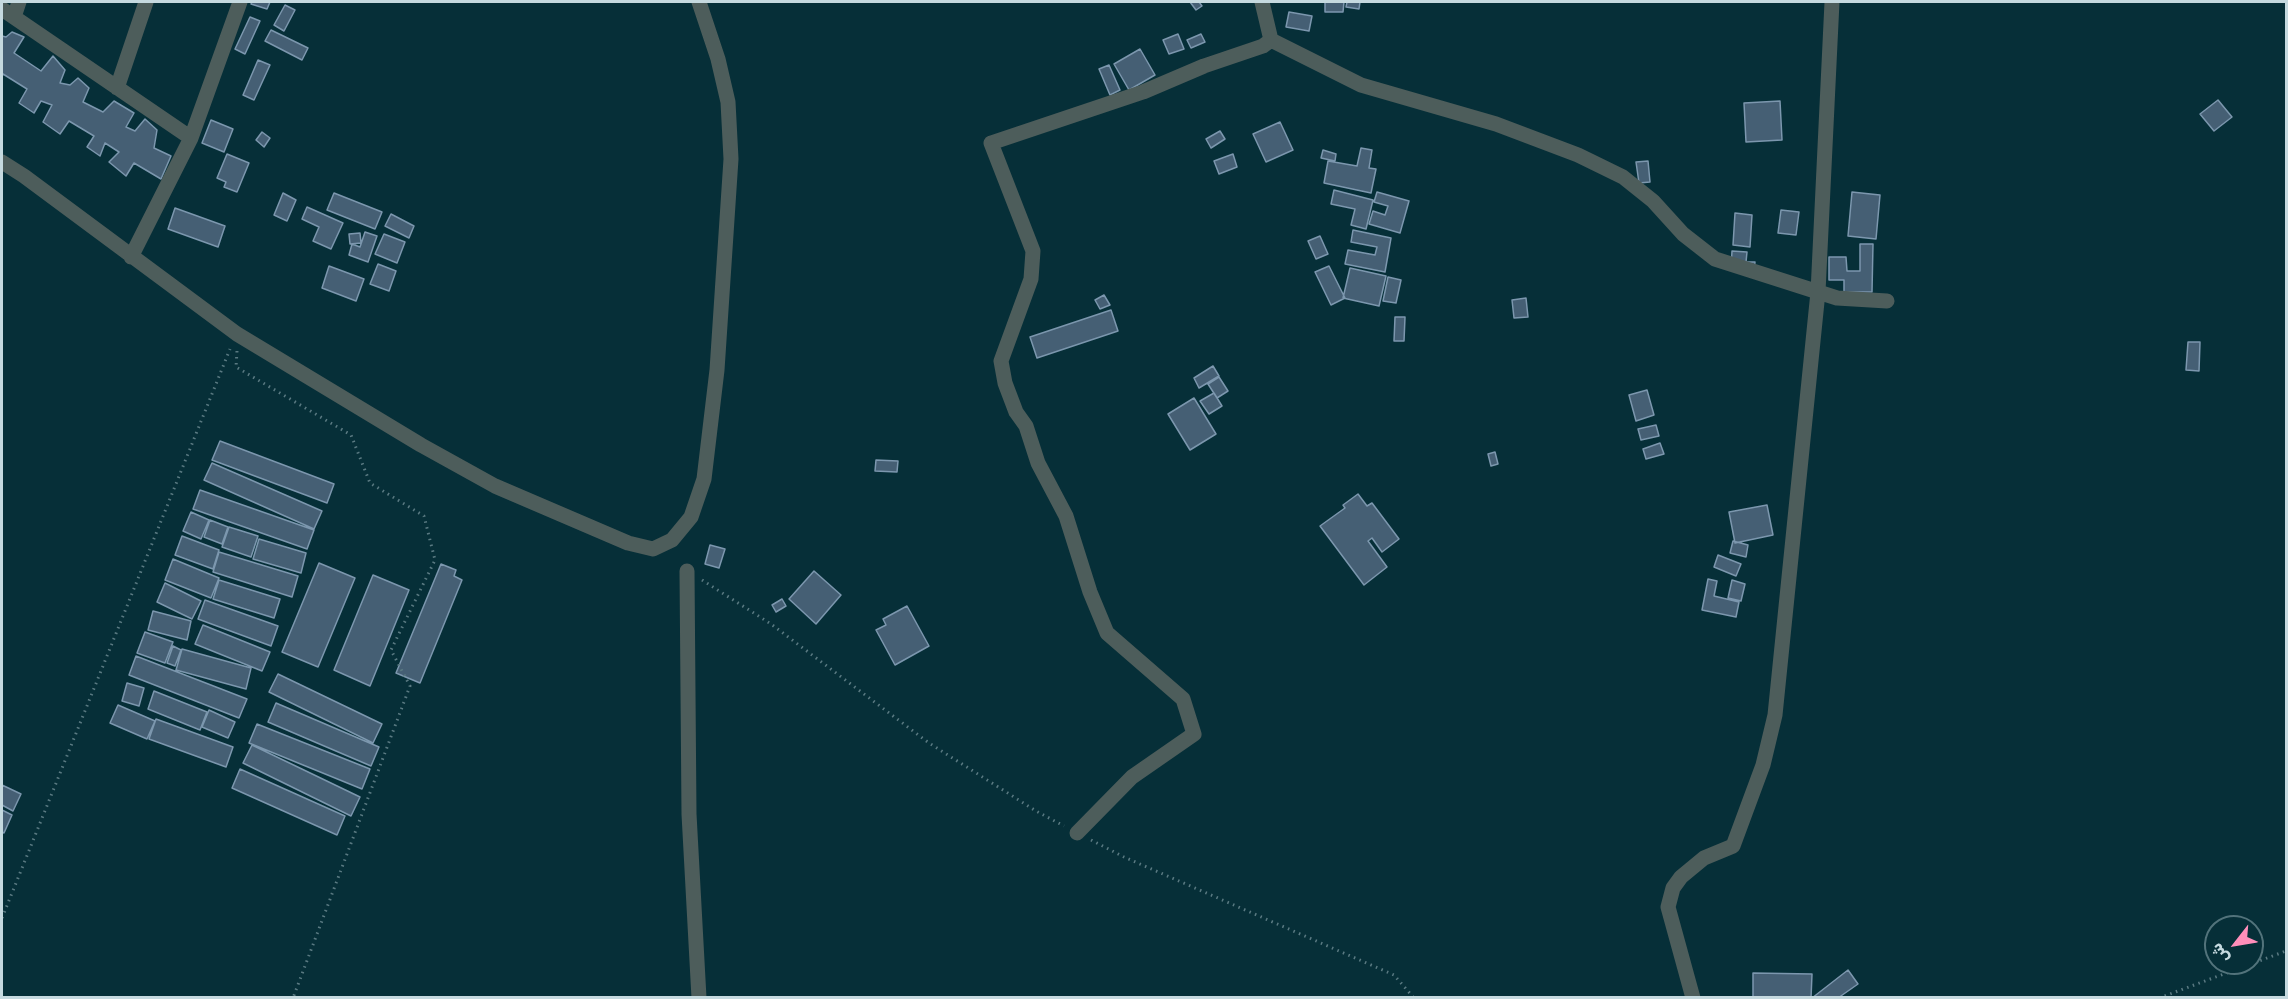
<!DOCTYPE html>
<html>
<head>
<meta charset="utf-8">
<style>
  body { margin:0 }
  #map { position:relative; width:2288px; height:999px; overflow:hidden; background:#062f38; font-family:Rubik,Vazirmatn,sans-serif }
  canvas { display:block }
  .frame { position:absolute; inset:0; border:3px solid #c5d9df; pointer-events:none }
  .north { position:absolute; left:2204px; top:915px; width:60px; height:60px; box-sizing:border-box; background:#062f38; border:2px solid #52737b; border-radius:50%; rotate:239deg; font-size:16px; font-weight:700; line-height:24px; text-align:center; color:#c5d9df }
  .north::after { content:''; display:block; margin:auto; width:21px; height:27px; background:#ff8eba; clip-path:polygon(50% 0,100% 100%,50% 72%,0 100%) }
</style>
</head>
<body>
<div id="map">
<canvas width="2288" height="999"></canvas>
<div class="frame"></div>
<div class="north">ش</div>
</div>
<script>
const ctx = document.querySelector('canvas').getContext('2d');
ctx.lineJoin = 'round';
function fillPath(path, color) {
  ctx.fillStyle = color;
  ctx.fill(path, 'evenodd');
}
function trace(path, color, width, dash) {
  ctx.strokeStyle = color;
  ctx.lineWidth = width;
  ctx.lineCap = dash ? 'butt' : 'round';
  ctx.setLineDash(dash || []);
  ctx.stroke(path);
}
const building = new Path2D(`
  M252,2H270L267,9L251,4Z
  M1190,2H1199L1202,6L1196,10Z
  M1325,2H1344L1343,12H1325Z
  M1347,2H1360L1359,9L1346,7Z
  M285,5L295,10L284,31L274,25Z
  M1289,12L1312,16L1309,31L1286,27Z
  M250,17L260,21L245,54L235,49Z
  M271,30L308,48L302,60L265,41Z
  M12,32L24,37L14,53L41,71L53,56L65,70L60,83L70,85L78,78L89,88L83,102L103,112L114,101L134,113L126,127L135,131L145,119L157,130L154,148L171,156L161,179L134,163L126,176L109,162L119,152L105,143L100,156L87,147L94,136L69,121L60,134L43,122L52,105L41,101L34,113L19,103L27,89L3,74L2,77V36L6,37Z
  M1178,34L1184,49L1169,54L1163,40Z
  M1201,34L1205,42L1191,48L1187,40Z
  M1140,49L1155,75L1129,90L1114,64Z
  M258,60L270,65L254,100L243,95Z
  M1109,65L1120,90L1110,95L1099,69Z
  M2218,100L2232,117L2214,131L2200,114Z
  M1780,101L1782,140L1746,142L1744,103Z
  M211,120L233,129L224,152L202,143Z
  M1280,122L1293,150L1266,162L1253,134Z
  M1220,131L1225,139L1211,148L1206,139Z
  M262,132L270,138L264,147L256,140Z
  M1361,148L1372,150L1369,168L1376,169L1371,193L1324,183L1328,161L1357,166Z
  M1323,150L1336,154L1335,161L1321,158Z
  M227,154L249,163L237,192L224,187L226,182L217,178Z
  M1233,154L1237,167L1219,174L1214,161Z
  M1648,161L1650,182L1639,183L1636,162Z
  M1334,190L1373,200L1366,229L1351,225L1355,209L1331,204Z
  M1377,192L1409,201L1400,233L1369,224L1373,211L1385,215L1388,206L1374,202Z
  M1852,192L1880,195L1876,239L1848,236Z
  M283,193L296,200L287,221L274,215Z
  M334,193L382,212L375,229L327,210Z
  M307,207L343,223L331,249L313,241L319,227L302,219Z
  M175,208L225,226L218,247L168,229Z
  M1781,210L1799,212L1796,235L1778,233Z
  M1735,213L1752,215L1750,247L1733,245Z
  M391,214L414,226L409,238L385,226Z
  M1353,230L1391,238L1385,272L1345,264L1348,250L1375,255L1377,247L1351,242Z
  M365,232L377,236L368,262L349,255L352,244L360,247Z
  M360,233L361,243L350,244L349,234Z
  M384,234L405,242L397,263L375,254Z
  M1320,236L1328,254L1316,259L1308,241Z
  M1860,244H1873L1872,292H1844V280H1829V257H1846L1847,271H1860Z
  M1732,251L1747,252L1746,262H1755L1754,270L1731,268Z
  M378,264L396,271L389,291L370,284Z
  M329,266L364,279L356,301L322,288Z
  M1329,266L1345,298L1331,305L1315,272Z
  M1350,268L1386,276L1379,306L1343,298Z
  M1388,277L1401,280L1396,303L1383,301Z
  M1104,295L1110,305L1100,309L1095,300Z
  M1526,298L1528,317L1514,318L1512,300Z
  M1111,310L1118,331L1037,358L1030,337Z
  M1395,317H1405L1404,341H1394Z
  M2188,342H2200L2199,371L2186,370Z
  M1213,366L1219,376L1199,388L1194,378Z
  M1219,377L1228,391L1217,398L1208,384Z
  M1647,390L1654,415L1636,421L1629,395Z
  M1214,393L1222,406L1209,414L1200,401Z
  M1194,398L1216,434L1190,450L1168,414Z
  M1656,425L1659,436L1641,440L1638,429Z
  M220,441L334,484L327,503L212,460Z
  M1660,443L1664,454L1646,459L1643,449Z
  M1495,452L1498,464L1491,466L1488,454Z
  M876,460L898,461L897,472L875,471Z
  M212,463L322,511L314,529L204,480Z
  M200,490L314,530L307,549L193,509Z
  M1358,494L1367,506L1372,503L1399,539L1382,552L1372,538L1368,541L1387,567L1364,585L1320,526L1345,508L1343,505Z
  M1767,505L1773,535L1735,543L1729,512Z
  M191,512L209,520L201,539L183,531Z
  M210,520L228,527L222,544L204,537Z
  M229,527L258,536L251,557L222,547Z
  M182,536L219,550L213,569L175,555Z
  M259,539L306,553L301,573L253,559Z
  M1733,541L1748,545L1746,557L1730,553Z
  M710,545L725,549L719,568L705,564Z
  M219,552L298,576L292,597L213,572Z
  M1718,555L1741,564L1736,576L1714,567Z
  M173,559L219,578L211,598L165,580Z
  M319,563L355,578L318,667L282,652Z
  M441,564L456,570L454,576L462,580L420,683L396,673Z
  M814,571L841,595L816,624L789,599Z
  M373,575L409,590L370,686L334,670Z
  M1708,579L1717,581L1714,596L1739,602L1736,617L1702,610Z
  M219,580L280,599L274,618L213,599Z
  M1732,580L1745,584L1741,601L1728,598Z
  M165,583L201,601L192,619L157,602Z
  M782,599L786,606L776,612L772,605Z
  M205,600L278,626L271,646L198,619Z
  M907,606L929,646L895,665L876,630L886,625L883,619Z
  M153,611L191,621L187,640L148,630Z
  M203,625L270,652L262,671L195,644Z
  M145,632L173,642L165,663L137,653Z
  M173,646L181,650L175,666L167,663Z
  M182,649L251,668L246,689L176,670Z
  M136,656L247,699L239,718L129,675Z
  M278,674L382,724L373,743L269,692Z
  M127,683L144,688L139,706L122,701Z
  M154,691L207,712L200,730L148,709Z
  M276,703L379,747L371,766L268,722Z
  M118,705L155,721L147,739L110,723Z
  M209,710L235,722L228,738L202,727Z
  M156,719L233,747L226,767L149,739Z
  M257,724L370,769L362,789L249,743Z
  M252,745L360,797L351,816L243,763Z
  M240,769L345,816L337,835L232,788Z
  M2,785L21,794L13,811L2,805Z
  M2,810L12,815L4,833L2,832Z
  M1848,970L1858,984L1838,998H1812Z
  M1753,973L1812,974L1811,998H1753Z`);
fillPath(building, '#455f74');
trace(building, '#7c97ae', 1.5);
trace(new Path2D(`
  M237,351L236,367L351,435L370,483L424,516L435,560L391,650L410,686L293,998
  M702,580L771,624L929,743L1036,811L1064,826
  M1091,840L1124,857L1394,975L1414,998
  M2,918L230,349
  M2159,998L2286,951`), '#5a7a82', 3, [1.5, 4.5]);
trace(new Path2D(`
  M1262,2L1271,40
  M2,9L191,138
  M14,17L19,2
  M1271,40L1361,85L1496,124L1578,155L1623,177L1653,201L1683,234L1715,259L1837,298L1887,301
  M117,88L146,2
  M2,162L24,176L237,334L421,445L495,486L628,543L653,549L672,540L691,517L704,479L717,370L731,159L728,102L718,59L699,2
  M131,257L191,138L240,2
  M687,571L689,814L699,998
  M1077,833L1132,777L1194,734L1183,699L1107,633L1090,592L1066,516L1038,463L1026,426L1016,412L1005,383L1001,361L1031,279L1033,251L991,143L1143,92L1204,66L1263,46L1271,40
  M1693,998L1668,907L1673,888L1681,877L1704,858L1733,846L1763,765L1775,715L1818,292L1832,2`), '#4d5d5b', 15);
</script>
</body>
</html>
